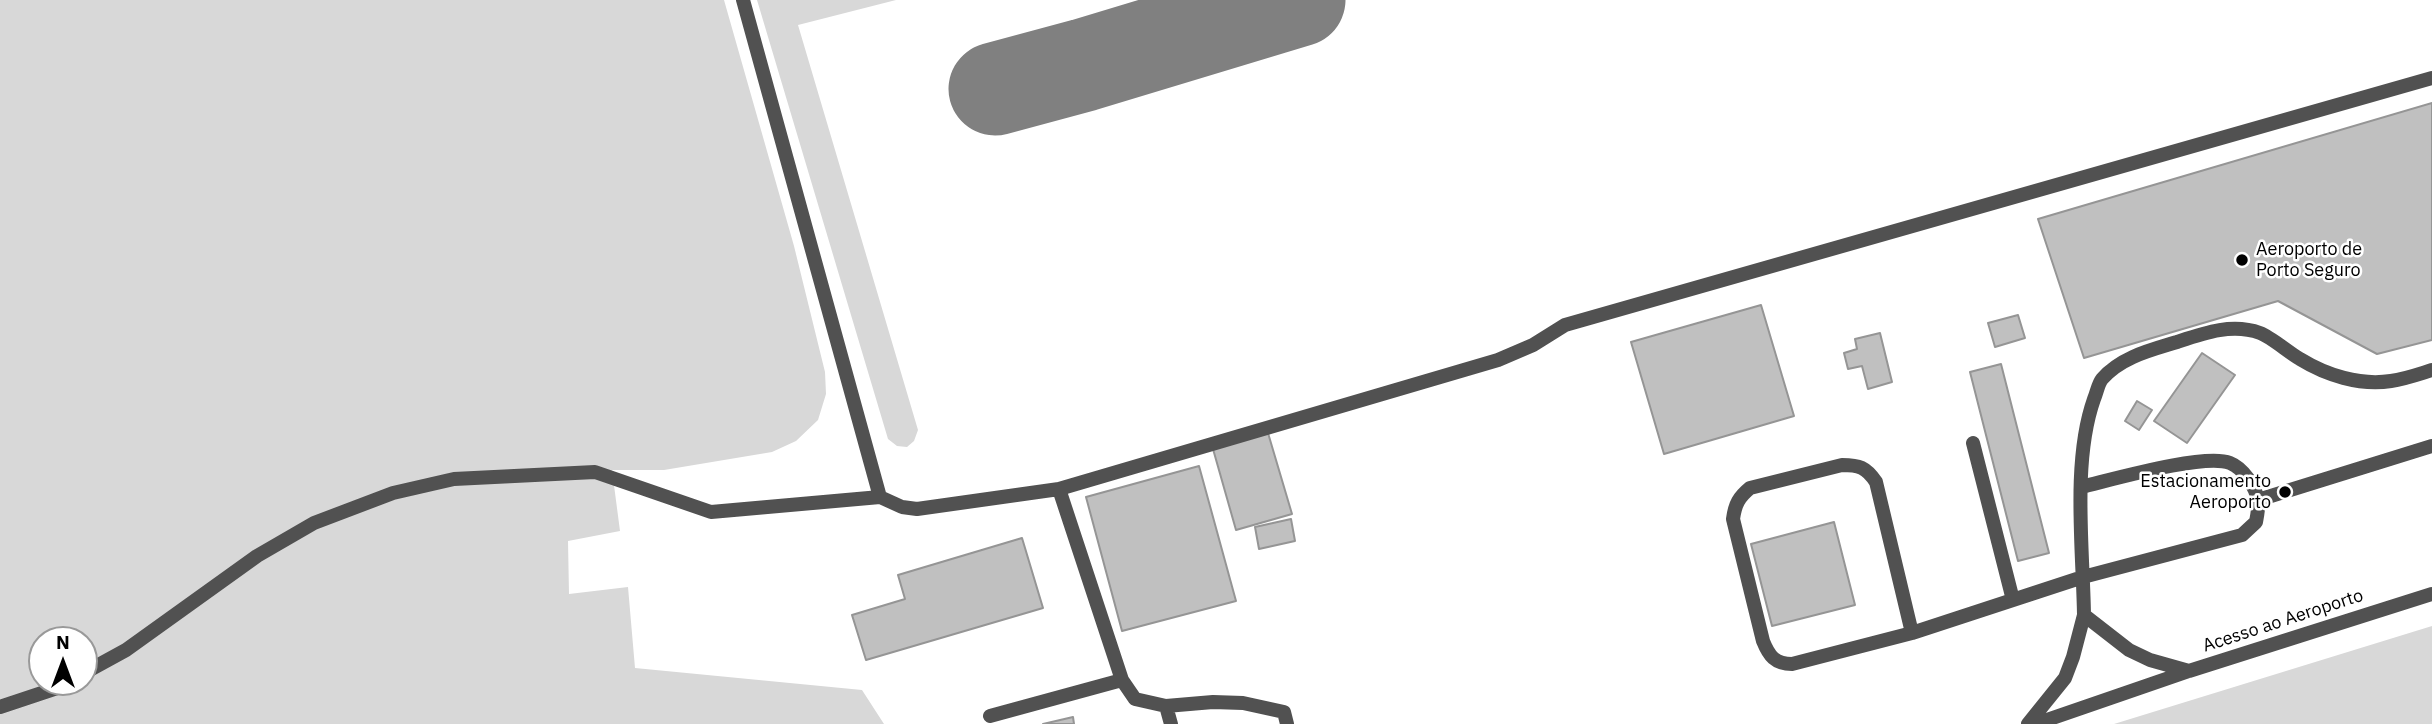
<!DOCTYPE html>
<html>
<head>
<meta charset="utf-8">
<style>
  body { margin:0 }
  #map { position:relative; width:2432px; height:724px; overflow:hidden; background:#fff; font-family:"IBM Plex Sans",sans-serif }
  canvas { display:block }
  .north { position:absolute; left:28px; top:626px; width:70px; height:70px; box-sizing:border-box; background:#fff; border:2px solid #999; border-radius:50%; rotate:0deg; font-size:19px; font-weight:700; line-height:28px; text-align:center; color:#000 }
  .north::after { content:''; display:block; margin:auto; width:24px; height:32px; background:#000; clip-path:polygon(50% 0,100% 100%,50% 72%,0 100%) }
</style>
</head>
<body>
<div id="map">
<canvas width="2432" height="724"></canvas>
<div class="north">N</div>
</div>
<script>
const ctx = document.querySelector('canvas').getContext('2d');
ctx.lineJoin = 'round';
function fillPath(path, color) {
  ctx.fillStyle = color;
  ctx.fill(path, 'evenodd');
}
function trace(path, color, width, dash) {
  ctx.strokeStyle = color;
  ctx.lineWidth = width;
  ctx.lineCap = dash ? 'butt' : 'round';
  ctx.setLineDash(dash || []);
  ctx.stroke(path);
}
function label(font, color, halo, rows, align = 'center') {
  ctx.font = font + ' "IBM Plex Sans",sans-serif';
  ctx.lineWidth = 5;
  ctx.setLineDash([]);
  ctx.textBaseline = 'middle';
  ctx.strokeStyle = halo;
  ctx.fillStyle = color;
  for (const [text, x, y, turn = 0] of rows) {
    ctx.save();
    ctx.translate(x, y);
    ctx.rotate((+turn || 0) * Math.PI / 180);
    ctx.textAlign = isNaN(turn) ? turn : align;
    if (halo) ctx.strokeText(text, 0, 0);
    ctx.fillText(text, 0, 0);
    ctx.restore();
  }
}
fillPath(new Path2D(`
  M0,0H724L794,246L825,372L826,394L818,420L796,441L772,452L664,470H612L620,531L568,541L569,594L628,587L635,668L862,690L884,724H0ZM42,640H84V682H42Z
  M757,0H896L798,25L918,430L914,441L907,447L897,446L888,439Z
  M2432,626V724H2114Z`), '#d8d8d8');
trace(new Path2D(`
  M995,89L1084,65L1299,0`), '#808080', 93);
const building = new Path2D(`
  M2432,103V340L2377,354L2278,301L2084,358L2038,219Z
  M1761,305L1794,416L1664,454L1631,342Z
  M2018,315L2025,338L1995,347L1988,323Z
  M1880,333L1892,382L1868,389L1862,366L1848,369L1844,353L1857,349L1855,339Z
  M2202,353L2235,375L2187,443L2154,421Z
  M2001,364L2049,553L2018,561L1970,372Z
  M2137,401L2152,410L2139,430L2125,421Z
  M1268,433L1292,514L1236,530L1213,449Z
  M1199,466L1236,601L1122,631L1086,497Z
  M1291,519L1295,541L1259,549L1255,527Z
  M1834,522L1855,605L1772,626L1751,544Z
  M1022,538L1043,608L866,660L852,615L905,599L898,575Z
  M1073,717L1074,724H1043Z`);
fillPath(building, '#c0c0c0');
trace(building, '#959595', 2);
trace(new Path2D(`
  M743,0L880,497L902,507L917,509L1059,489L1122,680L1135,699L1166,706L1213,702L1243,703L1284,712L1287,724
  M1973,443L2013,600
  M1059,489L1498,360L1533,345L1565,325L2432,78
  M2258,500L2432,446
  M1912,633L1876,482C1866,467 1859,465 1842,465L1750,488C1739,497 1735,504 1733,519L1763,641C1769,656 1775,664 1792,664L1912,633L2083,577L2242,535L2256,522C2257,516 2259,507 2258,501C2256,487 2243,468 2230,463C2204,453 2111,480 2081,487
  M2189,671L2150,660L2129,650L2084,615C2083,549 2072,461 2094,399C2097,392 2098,384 2102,379C2121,357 2151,350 2177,342C2204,333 2232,323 2260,333C2271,337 2288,352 2300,359C2326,375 2360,386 2391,381C2405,379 2419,374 2432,370
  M84,673L126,650L257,556L314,523L393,493L454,479L595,472L711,512L880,497
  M1166,706L1171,724
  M0,707L57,688L67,682
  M990,716L1122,680
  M2028,724L2065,678L2073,657L2084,615
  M2035,724L2189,671L2432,594`), '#515151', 14);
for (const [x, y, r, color] of [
  [2242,260,7,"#000"],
  [2285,492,7,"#000"]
]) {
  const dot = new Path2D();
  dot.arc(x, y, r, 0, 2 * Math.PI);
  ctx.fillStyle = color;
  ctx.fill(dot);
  trace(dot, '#fff', 2.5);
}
label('18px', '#000', '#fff', [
  ["Aeroporto de",2256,250],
  ["Porto Seguro",2256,271],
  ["Estacionamento",2271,482,"right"],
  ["Aeroporto",2271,503,"right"]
], 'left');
label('18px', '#000', '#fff', [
  ["Acesso ao Aeroporto",2283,621,-18]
]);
</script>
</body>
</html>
